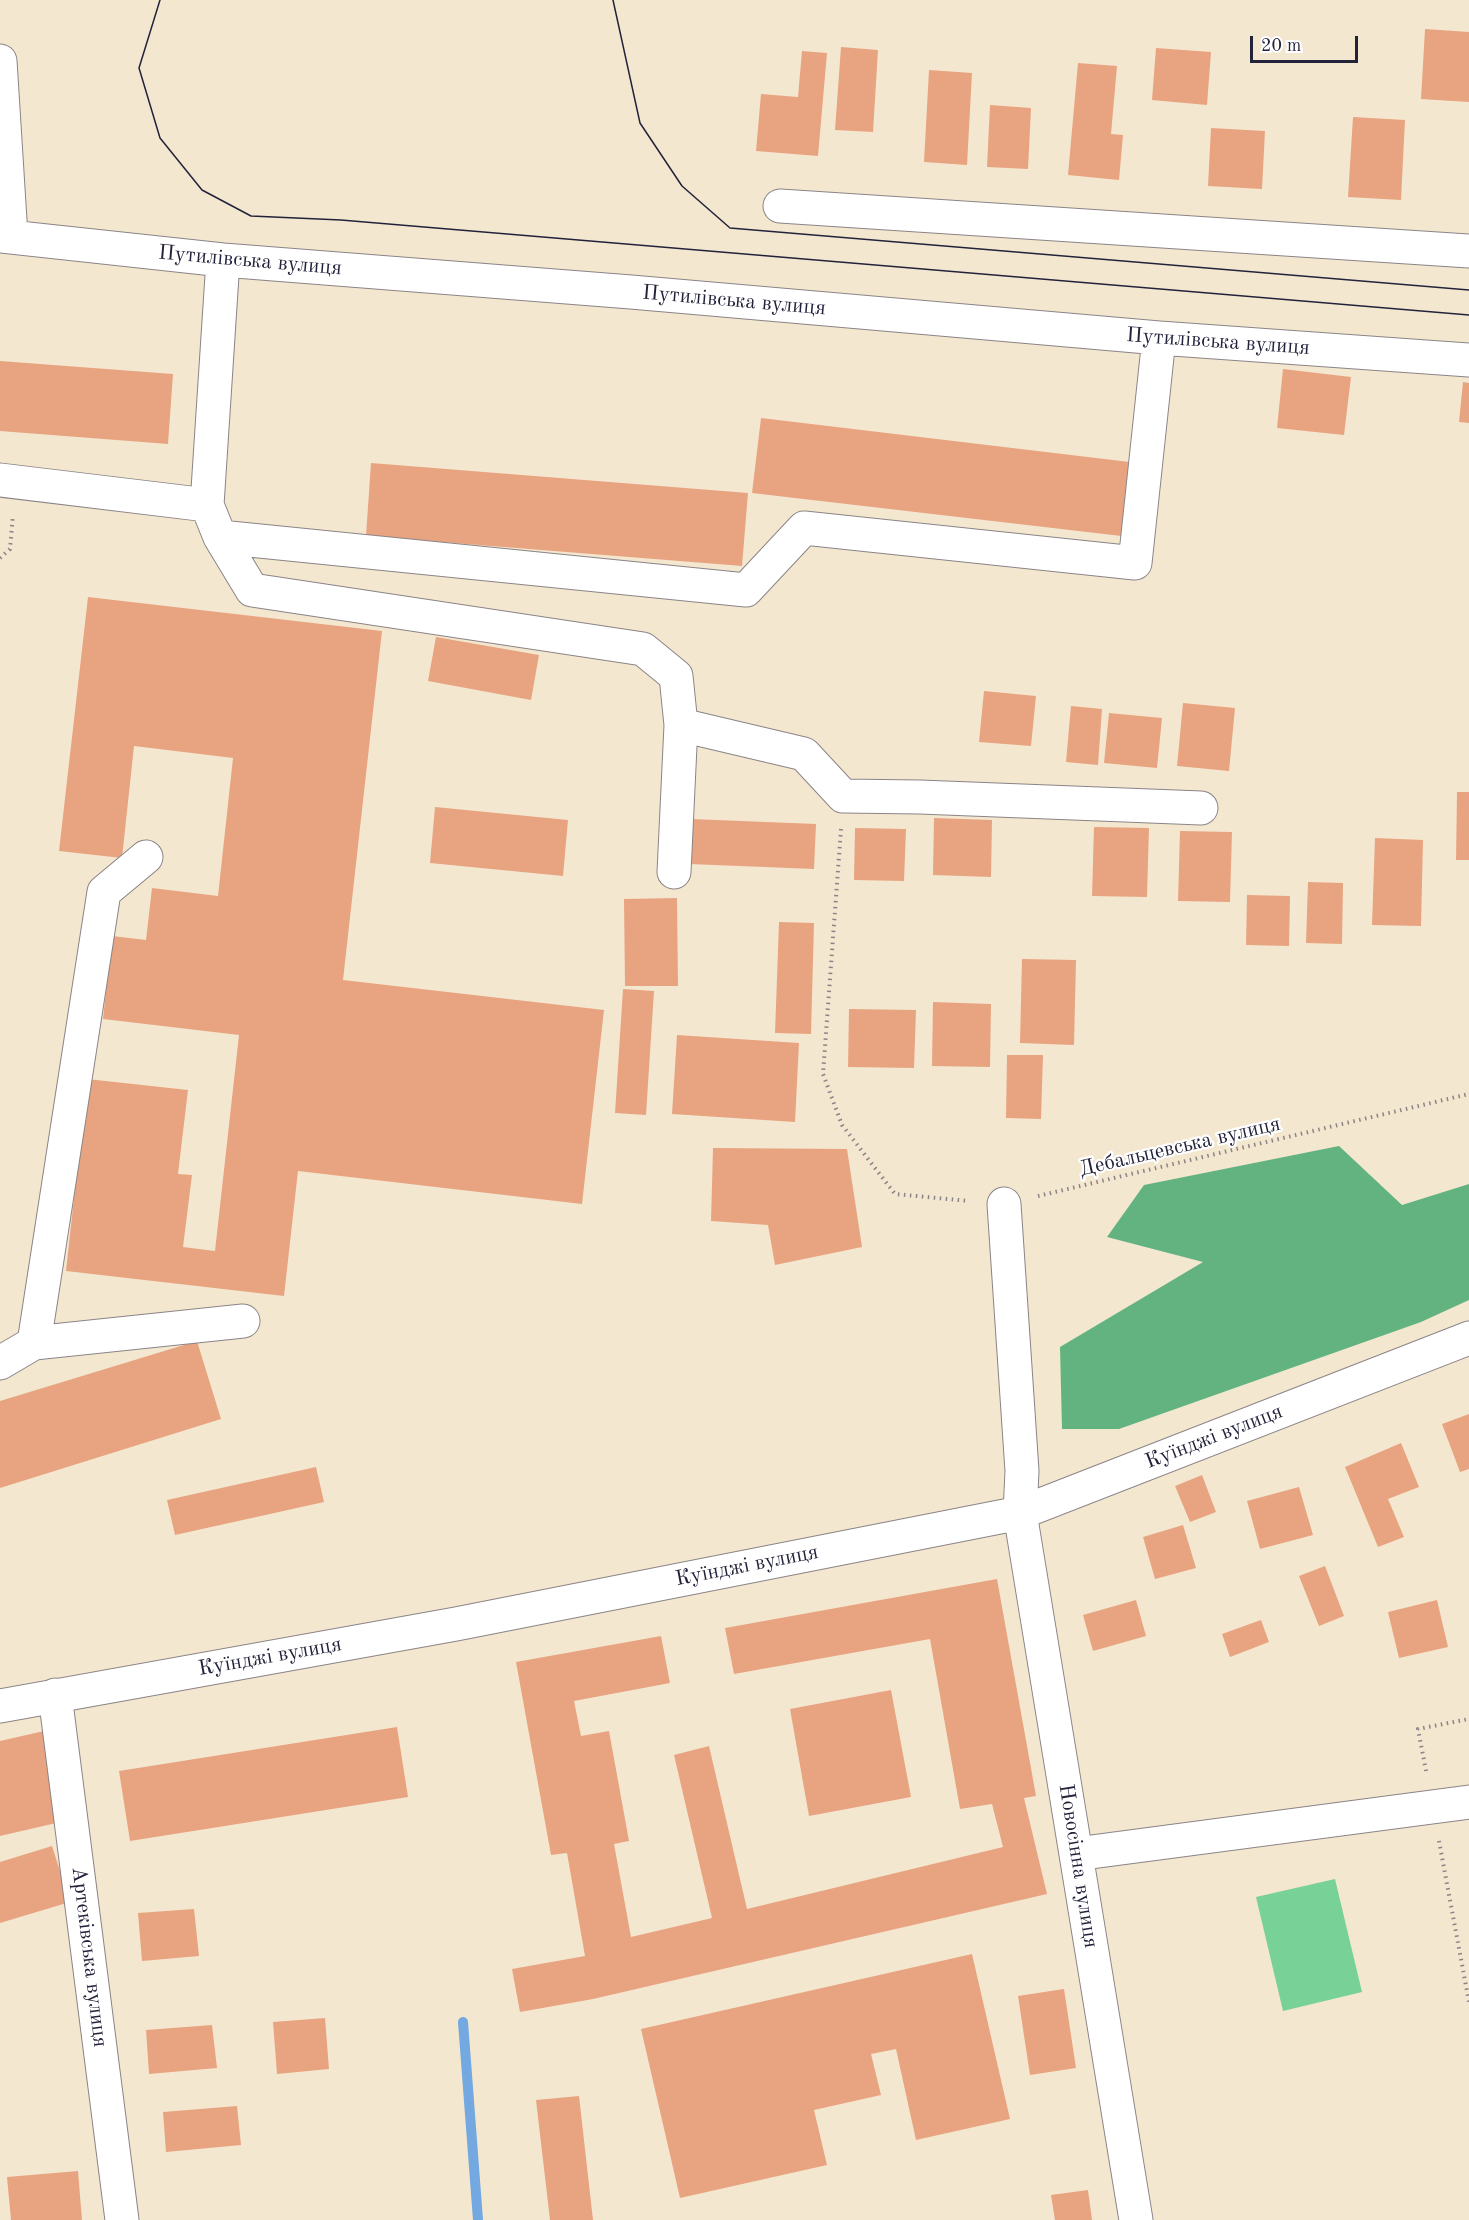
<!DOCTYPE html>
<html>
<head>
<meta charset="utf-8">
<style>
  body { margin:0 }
  #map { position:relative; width:1469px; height:2220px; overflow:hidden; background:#f4e7d0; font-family:"Old Standard TT",serif }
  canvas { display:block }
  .scale { position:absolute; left:1250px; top:36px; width:108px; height:27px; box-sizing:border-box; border:3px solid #22223b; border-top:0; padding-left:8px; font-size:18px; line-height:21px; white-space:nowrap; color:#22223b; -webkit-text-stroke:4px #fff; paint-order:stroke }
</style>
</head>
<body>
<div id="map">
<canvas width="1469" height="2220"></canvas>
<div class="scale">20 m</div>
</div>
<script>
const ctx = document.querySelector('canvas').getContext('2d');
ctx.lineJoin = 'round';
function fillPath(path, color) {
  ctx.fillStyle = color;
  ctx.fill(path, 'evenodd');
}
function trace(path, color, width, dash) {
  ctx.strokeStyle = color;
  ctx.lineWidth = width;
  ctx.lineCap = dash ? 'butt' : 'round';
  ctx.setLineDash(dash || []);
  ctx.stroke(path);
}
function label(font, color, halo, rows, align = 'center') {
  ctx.font = font + ' "Old Standard TT",serif';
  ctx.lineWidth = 4.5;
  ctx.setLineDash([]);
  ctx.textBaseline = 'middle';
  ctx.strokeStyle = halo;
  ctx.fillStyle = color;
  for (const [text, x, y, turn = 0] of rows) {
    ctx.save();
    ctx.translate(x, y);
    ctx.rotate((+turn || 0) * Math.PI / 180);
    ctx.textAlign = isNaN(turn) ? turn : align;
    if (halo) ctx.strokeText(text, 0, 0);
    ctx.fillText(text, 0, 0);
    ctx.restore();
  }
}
fillPath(new Path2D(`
  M1335,1879L1362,1992L1283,2011L1256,1897Z`), '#78d197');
fillPath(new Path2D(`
  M1339,1146L1402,1205L1469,1184V1300L1421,1322L1119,1429H1062L1060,1347L1203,1262L1107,1237L1144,1185Z`), '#62b380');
trace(new Path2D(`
  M463,2022L478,2220`), '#73a8e0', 10);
fillPath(new Path2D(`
  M1425,29L1469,32V102L1421,99Z
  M841,47L878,50L873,132L835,130Z
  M1156,48L1211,52L1207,105L1152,100Z
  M802,51L827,53L818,156L756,151L761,94L798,97Z
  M1078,63L1117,66L1111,134L1123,135L1119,180L1068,175Z
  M929,70L972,73L967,165L924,162Z
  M990,105L1031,108L1028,169L987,167Z
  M1353,117L1405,120L1401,200L1348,197Z
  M1211,128L1265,131L1262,189L1208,186Z
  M0,361L173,374L168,444L0,431Z
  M1283,369L1351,377L1344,435L1277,428Z
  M1463,382L1469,383V423L1459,422Z
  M761,418L1138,463L1130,537L752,493Z
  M371,463L748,493L742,566L366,536Z
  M88,597L382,631L343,980L604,1010L582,1204L298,1171L284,1296L66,1271L87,1079L188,1090L178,1174L192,1175L183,1247L215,1251L239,1035L103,1019L112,936L146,940L152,888L218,896L233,758L134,746L122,858L59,851Z
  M436,637L539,655L531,700L428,681Z
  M984,691L1036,696L1031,746L979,742Z
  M1183,703L1235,708L1229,771L1177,766Z
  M1071,706L1102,709L1098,765L1066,762Z
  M1109,713L1162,718L1157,768L1104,763Z
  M1457,792H1469V860H1456Z
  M435,807L568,820L563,876L430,863Z
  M934,818L992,820L991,877L933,875Z
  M691,819L816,824L814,869L689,864Z
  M1094,827L1149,828L1147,897L1092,896Z
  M855,828L906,829L904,881L854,880Z
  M1180,831L1232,832L1230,902L1178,901Z
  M1375,838L1423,840L1421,926L1372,925Z
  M1308,882L1343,883L1342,944L1306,943Z
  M1247,895L1290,896L1289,946L1246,945Z
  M677,898L678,986H625L624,899Z
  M779,922L814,923L811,1034L775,1033Z
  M1022,959L1076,960L1074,1045L1020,1043Z
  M623,989L654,991L646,1115L615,1113Z
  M933,1002L991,1004L990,1067L932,1066Z
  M849,1009L916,1010L914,1068L848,1067Z
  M677,1035L799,1043L795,1122L672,1114Z
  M1007,1055H1043L1041,1119L1006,1118Z
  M713,1148L847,1149L862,1247L775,1265L768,1225L711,1221Z
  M197,1341L221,1419L0,1488V1401Z
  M1469,1414V1469L1460,1472L1442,1424Z
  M1401,1443L1419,1487L1388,1499L1404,1537L1378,1547L1345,1467Z
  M316,1467L324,1502L175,1535L167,1500Z
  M1202,1475L1216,1512L1190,1522L1175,1486Z
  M1299,1487L1313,1535L1260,1549L1247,1501Z
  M1183,1525L1196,1568L1155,1579L1143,1537Z
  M1325,1566L1344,1616L1319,1626L1299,1576Z
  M997,1579L1036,1796L1024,1798L1047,1894L593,1999L520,2012L512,1969L585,1956L567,1853L551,1855L516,1662L661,1636L670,1683L574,1701L581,1736L609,1731L629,1841L614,1844L631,1937L712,1918L674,1755L709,1746L747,1909L1003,1847L992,1804L960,1809L930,1639L734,1674L725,1628Z
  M1136,1600L1146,1636L1093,1651L1083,1615Z
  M1437,1600L1448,1647L1399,1658L1388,1612Z
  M1261,1620L1269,1642L1230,1657L1222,1634Z
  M891,1690L911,1797L809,1816L790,1709Z
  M397,1727L408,1797L130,1841L119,1771Z
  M44,1731L65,1821L0,1836V1741Z
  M52,1846L70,1902L0,1923V1862Z
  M194,1909L199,1956L142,1961L138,1913Z
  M972,1954L1010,2119L916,2140L896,2049L871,2054L881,2095L814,2110L827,2165L680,2198L641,2029Z
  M1064,1989L1076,2068L1030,2075L1018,1996Z
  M325,2018L329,2069L277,2074L273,2022Z
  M212,2025L217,2068L149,2074L146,2030Z
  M579,2096L593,2220H550L536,2100Z
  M237,2106L241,2145L166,2152L163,2112Z
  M78,2171L82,2220H11L7,2177Z
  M1088,2190L1092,2220H1055L1051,2195Z`), '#e8a481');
const minor = new Path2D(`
  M0,61L11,236
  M780,206L1469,251
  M0,236L223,260L631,292L1159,338L1469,360
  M223,260L207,505L220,537L252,590L643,649L676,676L681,725L804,754L843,796L920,797L1201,808
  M0,480L207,505
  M220,537L746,590L804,528L1135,563L1159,338
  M674,872L681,725
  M1004,1204L1022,1471L1020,1513L1136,2220
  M34,1343L243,1321
  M0,1363L34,1343L104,892L146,857
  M55,1695L122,2220
  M0,1706L456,1624L1020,1513L1469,1338
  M1076,1854L1469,1802`);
trace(minor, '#8b8486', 35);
trace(new Path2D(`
  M0,558L10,549L13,515
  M841,829L823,1074L842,1125L895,1194L969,1201
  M1038,1196L1469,1094
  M1426,1771L1418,1729L1469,1719
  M1439,1841L1469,2002`), '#8b8486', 4, [1.5, 4.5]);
trace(minor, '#fff', 33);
trace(new Path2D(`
  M160,0L139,68L160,138L202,190L251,216L341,220L1469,315
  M613,0L640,123L682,186L730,228L1469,290`), '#22223b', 1.5);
label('21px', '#22223b', '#fff', [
  ["Путилівська вулиця",250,261,5],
  ["Путилівська вулиця",734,301,5],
  ["Путилівська вулиця",1218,342,4],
  ["Дебальцевська вулиця",1180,1147,-13],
  ["Куїнджі вулиця",1214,1437,-21],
  ["Куїнджі вулиця",747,1566,-11],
  ["Куїнджі вулиця",270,1657,-10],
  ["Новосінна вулиця",1078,1866,81],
  ["Артеківська вулиця",89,1957,83]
]);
</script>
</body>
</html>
